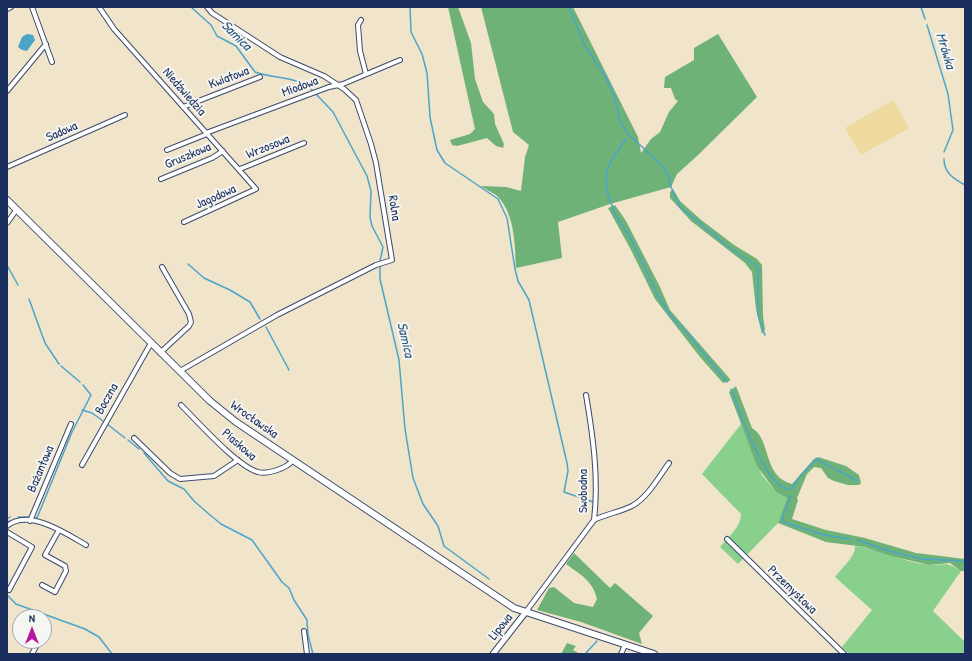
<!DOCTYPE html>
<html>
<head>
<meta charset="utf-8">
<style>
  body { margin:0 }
  #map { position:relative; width:972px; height:661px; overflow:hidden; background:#f0e4cb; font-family:"Patrick Hand",sans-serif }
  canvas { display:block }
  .frame { position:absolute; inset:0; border:8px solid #1b2f5e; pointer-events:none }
  .north { position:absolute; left:12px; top:609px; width:40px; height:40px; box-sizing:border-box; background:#f6f6f2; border:1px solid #9ea6b7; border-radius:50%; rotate:0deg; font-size:11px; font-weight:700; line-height:16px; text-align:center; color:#1b2f5e }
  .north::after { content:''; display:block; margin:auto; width:14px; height:18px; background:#b5179e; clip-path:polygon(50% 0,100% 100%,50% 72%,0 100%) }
</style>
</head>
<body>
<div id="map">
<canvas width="972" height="661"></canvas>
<div class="frame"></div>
<div class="north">N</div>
</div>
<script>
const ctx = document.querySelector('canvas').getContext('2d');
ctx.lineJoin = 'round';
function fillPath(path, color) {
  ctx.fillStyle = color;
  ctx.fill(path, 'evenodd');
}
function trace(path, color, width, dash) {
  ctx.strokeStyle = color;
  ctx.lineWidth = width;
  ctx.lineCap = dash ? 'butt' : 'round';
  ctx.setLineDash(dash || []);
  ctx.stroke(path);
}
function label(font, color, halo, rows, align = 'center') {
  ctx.font = font + ' "Patrick Hand",sans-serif';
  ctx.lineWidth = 4;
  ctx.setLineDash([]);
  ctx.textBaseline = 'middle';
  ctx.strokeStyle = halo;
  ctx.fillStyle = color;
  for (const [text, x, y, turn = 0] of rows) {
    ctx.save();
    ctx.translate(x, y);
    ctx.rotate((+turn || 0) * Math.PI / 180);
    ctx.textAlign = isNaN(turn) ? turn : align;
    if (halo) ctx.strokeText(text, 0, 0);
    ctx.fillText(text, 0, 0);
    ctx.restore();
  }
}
fillPath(new Path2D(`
  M741,424L762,475L776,492L787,498L778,523L738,564L720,547C727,539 742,525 741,514L702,474Z
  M855,546C880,548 904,563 930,565C946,565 946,561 961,571L933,611L965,642V654H849L842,647L872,610L835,577C841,569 856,556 855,546Z`), '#88d08c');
fillPath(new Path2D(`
  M448,7H458L471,43L475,79L483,102L494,114L495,124L504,144L503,148L496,146L487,138L457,146L452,145L450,140L470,134L475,129Z
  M481,7H573L638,137L641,153L651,139L660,132L669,112L678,101L675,99L671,88H664L665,77L694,60V48L718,34L757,97L697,156L677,174L671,187L610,204L558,222L562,258L516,268C515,246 515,216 499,198C495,193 486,190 481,186L506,187L521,191L525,157L529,145L513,132Z
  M673,189L680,201L700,219L734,245L757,259L762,265L763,316L765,329L762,334L756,309L752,272L745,263L691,221L670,198V192Z
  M615,205L626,221L660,287L670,310L730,379V381L723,383L700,357L655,299L631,250L608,208Z
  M736,386L752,428C772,440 762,476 792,484L814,459L818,457L846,466L859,475L861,483L859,485H848L834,481L828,478L821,468L814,467L807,474L797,498L798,500L792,519L826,530L865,538L916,553L965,559V571H961L950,563L929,565L891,556L865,547L826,542L778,523L787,498L776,492L757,466L729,392Z
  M574,553L610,588L615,583L653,616L639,633L642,644L581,622L537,610L549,588L554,587L574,603L593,607L597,599C593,581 580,574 566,564Z
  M567,643L576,646L573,650L580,654H561Z`), '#6eb278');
fillPath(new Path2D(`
  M893,100L909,128L861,155L845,128Z`), '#eeda9e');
fillPath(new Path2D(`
  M27,34L33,35L35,40L27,51L22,50L18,47L22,37Z`), '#4ba5c9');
trace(new Path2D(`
  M191,7L211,25L217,36L236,46L255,72C273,79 298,76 312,90
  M410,7L411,32L422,54L427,73L430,117L437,150L445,163L498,199L507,218L515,269L518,281L529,300L567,463L568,471L564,492L593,502
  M569,7L585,46L606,78L614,96L620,121L629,135L662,165L669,177L671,187L680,207L730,248L758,267V315L765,335
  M921,7L925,19
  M927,25L948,94L953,130L944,152
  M316,94L333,112L367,176L371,191L370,217L372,226L383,247L380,261V279L399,360L405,429L413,478L423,504L438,526L444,546L489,579
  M626,139L609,164L606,177L608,195L616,216L632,241L658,296L669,314L687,333L727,382
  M944,159C944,173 954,179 965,185
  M188,264L204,278L230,290L250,302L260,319
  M8,267L18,285
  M29,299L45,343L59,364
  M266,327L289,370
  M61,366L80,382
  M731,389C738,407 768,497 792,488L801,475L816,459L833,468
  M82,410L92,413L103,421
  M107,424L125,438
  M128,440L139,449
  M144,453L168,481L184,489L194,501L210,515L221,524L252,540L282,582L289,588L294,600L307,620L308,635L313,654
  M836,469L857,481
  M791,495L783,516V522L824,535L850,539
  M18,517H30
  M34,518H37L72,432L91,395L83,385
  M7,519L10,517
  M857,540L896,553L922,559L965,561
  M7,595L16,604L85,629L99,637L112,654
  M585,654L597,641`), '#4ba5c9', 1.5);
const minor = new Path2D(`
  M32,7L52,62
  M99,7L114,29L256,189L184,222
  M7,9L11,7
  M361,20L358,25L360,51L366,74
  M7,91L46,44
  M183,107L260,77
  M206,133L329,87L343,84L400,60
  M167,150L207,134
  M7,167L125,115
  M240,169L304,143
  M161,179L212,158L223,151
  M7,223L17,209
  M160,353L189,326L191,322L189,314L162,267
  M180,371L277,315L376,265L392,260L376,163L371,144L356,100L344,89L324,76L280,57L212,13L207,7
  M181,405C197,421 238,467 258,472C267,475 287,468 292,461
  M134,438L170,473L180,479L214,476L238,460
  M82,465L151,343
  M594,520C606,514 620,512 632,506C648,497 658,478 669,463
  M30,521L71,424
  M7,526C29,508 67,534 86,545
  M7,532L32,547L9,590
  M727,539L844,654
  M42,585L55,592L66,571L65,566L45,555L59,530
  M525,613L594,520C599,479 593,436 586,395
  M304,631L307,654
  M44,632L47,626
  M32,654L39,641
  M621,654L625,645`);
const tertiary = new Path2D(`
  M493,654L525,613`);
const secondary = new Path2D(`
  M7,200L210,401L236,422L514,608L654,654`);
trace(minor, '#3b4a6e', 6);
trace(tertiary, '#3b4a6e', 7);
trace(secondary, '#3b4a6e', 8);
trace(minor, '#fff', 4);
trace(tertiary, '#fff', 5);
trace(secondary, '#fff', 6);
label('13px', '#1b2f5e', '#f6f6f2', [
  ["Kwiatowa",229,78,-21],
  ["Miodowa",300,87,-20],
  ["Niedźwiedzia",184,92,49],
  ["Sadowa",62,132,-24],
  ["Wrzosowa",268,147,-22],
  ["Gruszkowa",188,156,-23],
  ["Jagodowa",216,197,-24],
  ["Rolna",394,208,81],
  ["Boczna",107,399,-60],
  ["Wrocławska",254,420,35],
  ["Piaskowa",239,445,41],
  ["Bażantowa",41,469,-67],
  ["Swobodna",584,491,-90],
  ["Przemysłowa",792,590,44],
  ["Lipowa",501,627,-52]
]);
label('italic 14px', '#2c5883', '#f6f6f2', [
  ["Samica",236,36,44],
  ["Mrówka",945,51,73],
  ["Samica",405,340,77]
]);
</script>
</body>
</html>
